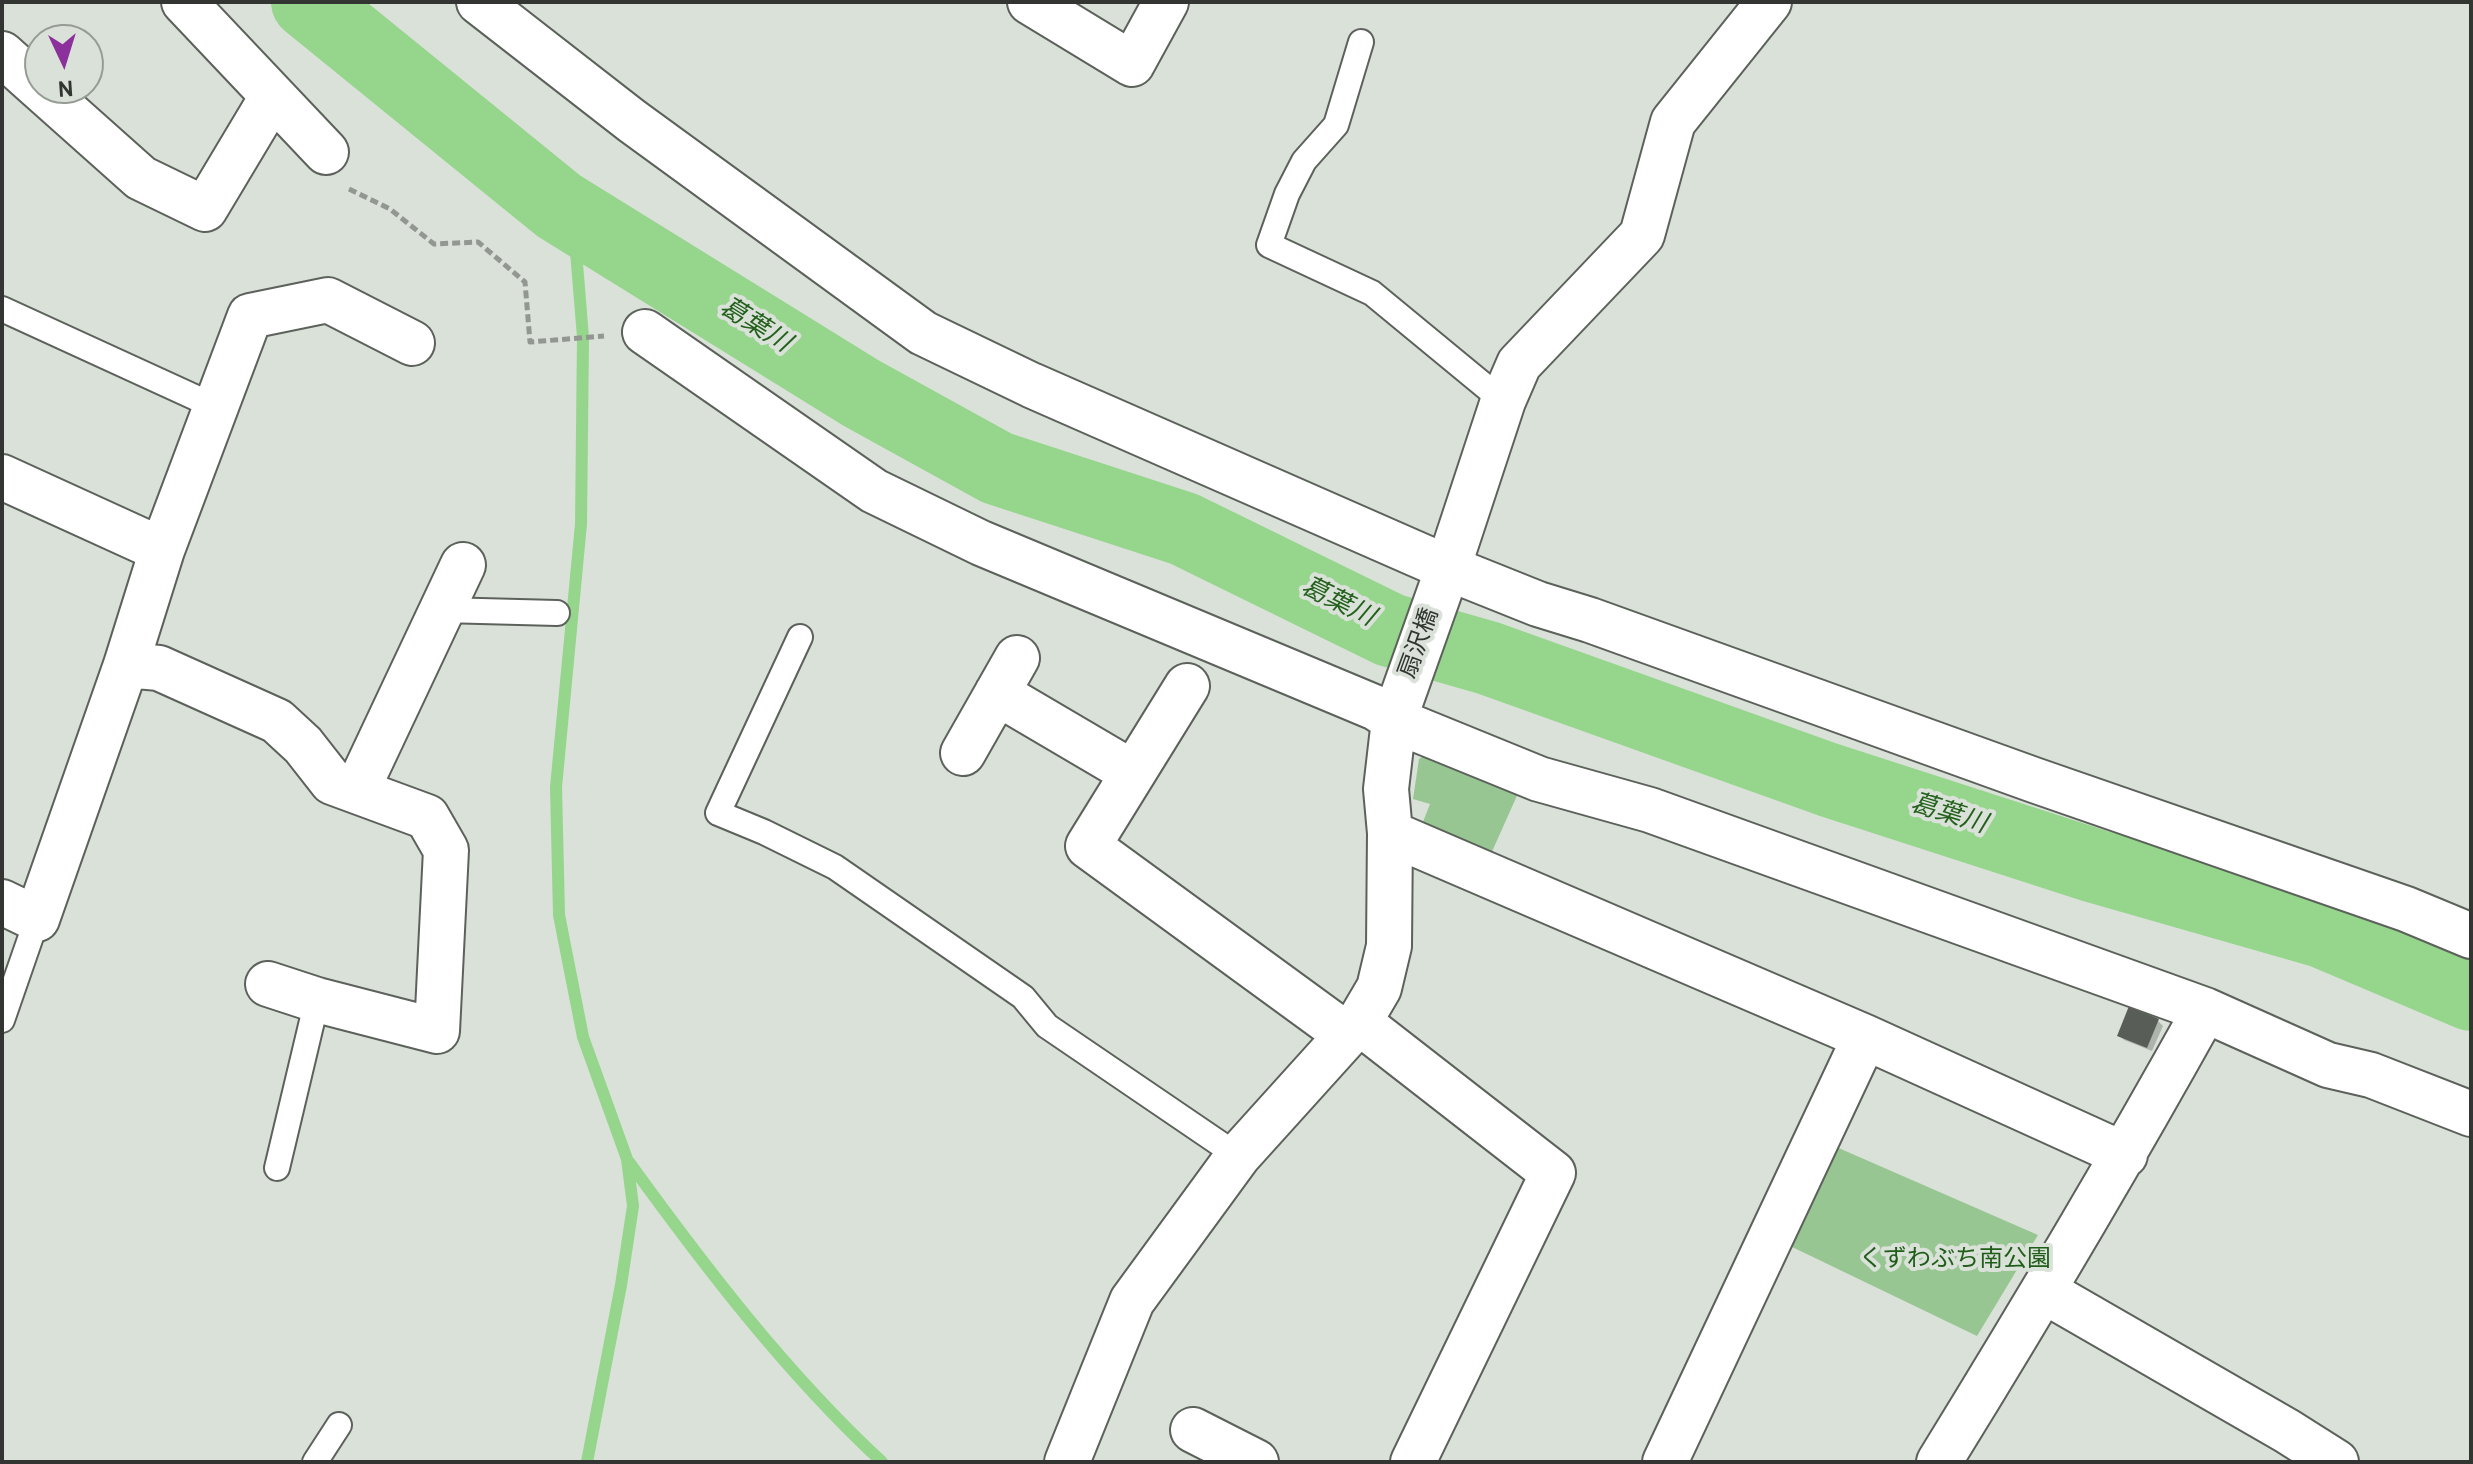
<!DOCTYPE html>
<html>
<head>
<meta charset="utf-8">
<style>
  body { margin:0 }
  #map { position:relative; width:2473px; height:1464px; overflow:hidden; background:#d9e1d8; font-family:Overpass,sans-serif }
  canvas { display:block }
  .frame { position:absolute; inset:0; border:4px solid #323531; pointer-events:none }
  .north { position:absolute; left:24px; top:24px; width:80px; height:80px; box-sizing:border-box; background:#d9e1d8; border:2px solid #969c95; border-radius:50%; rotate:176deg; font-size:22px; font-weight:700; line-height:32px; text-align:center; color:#323531 }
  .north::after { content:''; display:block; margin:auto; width:28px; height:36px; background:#8c319b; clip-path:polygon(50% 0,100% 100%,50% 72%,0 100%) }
</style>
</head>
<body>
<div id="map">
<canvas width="2473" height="1464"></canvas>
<div class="frame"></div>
<div class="north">N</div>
</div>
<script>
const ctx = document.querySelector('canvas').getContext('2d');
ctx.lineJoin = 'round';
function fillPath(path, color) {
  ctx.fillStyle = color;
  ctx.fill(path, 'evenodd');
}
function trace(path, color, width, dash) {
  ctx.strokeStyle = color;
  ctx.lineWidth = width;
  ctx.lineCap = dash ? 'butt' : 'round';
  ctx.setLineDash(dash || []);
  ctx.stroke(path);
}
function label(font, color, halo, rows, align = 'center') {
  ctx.font = font + ' Overpass,"Noto Sans JP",sans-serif';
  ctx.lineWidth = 8;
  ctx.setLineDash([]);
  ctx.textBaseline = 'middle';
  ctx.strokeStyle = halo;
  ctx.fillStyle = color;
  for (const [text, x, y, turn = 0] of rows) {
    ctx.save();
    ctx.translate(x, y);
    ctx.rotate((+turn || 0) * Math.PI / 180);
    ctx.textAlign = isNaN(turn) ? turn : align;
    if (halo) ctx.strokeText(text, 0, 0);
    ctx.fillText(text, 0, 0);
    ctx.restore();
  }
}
fillPath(new Path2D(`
  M1433,750L1520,789L1490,856L1421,827L1430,804L1413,799L1419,759Z
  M1834,1146L2038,1235L1977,1336L1788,1245Z`), '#98c692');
fillPath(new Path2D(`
  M2158,1021L2163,1026L2152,1051L2124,1040L2119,1035Z`), '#0003');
trace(new Path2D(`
  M573,215L583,337L581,524L556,787L559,915L583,1037L627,1159L633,1206L621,1285L587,1462
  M629,1162C705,1267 786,1373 882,1462`), '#95d58c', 12);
trace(new Path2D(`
  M308,2L559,206L861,393L997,468L1184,529L1390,630L1488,658L1829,780L2095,866L2322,931L2471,994`), '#95d58c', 74);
fillPath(new Path2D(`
  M2129,1006L2159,1019L2147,1048L2117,1036Z`), '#585e57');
const lane = new Path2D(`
  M1361,42L1336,125L1304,161L1287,194L1269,245L1372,293L1503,401
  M2,309L216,407
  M442,610L557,613
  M800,637L718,813L764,832L835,867L1023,997L1047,1026L1238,1156
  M2,1020L37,919
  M277,1168L317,1000
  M315,1462L339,1425`);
const street = new Path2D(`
  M184,2L326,152
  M479,2L632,121L923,333L1031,385L1448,568L1538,604L1590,620L2034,780L2406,909L2471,936
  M1030,2L1132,64L1166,2
  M2,54L40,88
  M40,88L141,178L205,209L272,97
  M645,332L874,491L981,543L1376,708L1394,720L1539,779L1650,810L2205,1010L2328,1065L2371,1075L2471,1114
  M2,477L162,550
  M126,665L159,668L277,721L303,745L332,782L427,817L446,850L437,1031L317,1000L268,984
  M1187,686L1088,846L1347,1035
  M997,693L1133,773
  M963,753L1017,658
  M357,790L463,565
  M1390,833L1865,1037L2125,1155
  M2,902L37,919L126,665L162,550L250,316L328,300L412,343
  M1359,1022L1553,1173L1413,1462
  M2044,1291L2287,1431L2336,1462
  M1193,1430L1256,1462
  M1067,1462L1132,1301L1238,1156L1359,1022L1379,988L1389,946L1390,833L1386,789L1394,720L1448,568L1503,401L1519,364L1642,235L1673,122L1769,2
  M1665,1462L1865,1037
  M1939,1462C2031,1313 2120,1163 2205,1010`);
trace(lane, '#5c625b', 28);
trace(street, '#5c625b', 48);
trace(new Path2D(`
  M349,189L390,209L434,244L478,242L525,282L530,342L604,336`), '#929891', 5, [8, 4]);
trace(lane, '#fff', 24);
trace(street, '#fff', 44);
label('24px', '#323531', '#d9e1d8', [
  ["扇沢橋",1421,644,-70]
]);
label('24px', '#1f5d18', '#d9e1d8', [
  ["くずわぶち南公園",1955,1261]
]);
label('italic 26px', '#23611c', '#d9e1d8', [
  ["葛葉川",754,327,32],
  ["葛葉川",1337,604,26],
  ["葛葉川",1948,816,17]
]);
</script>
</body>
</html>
